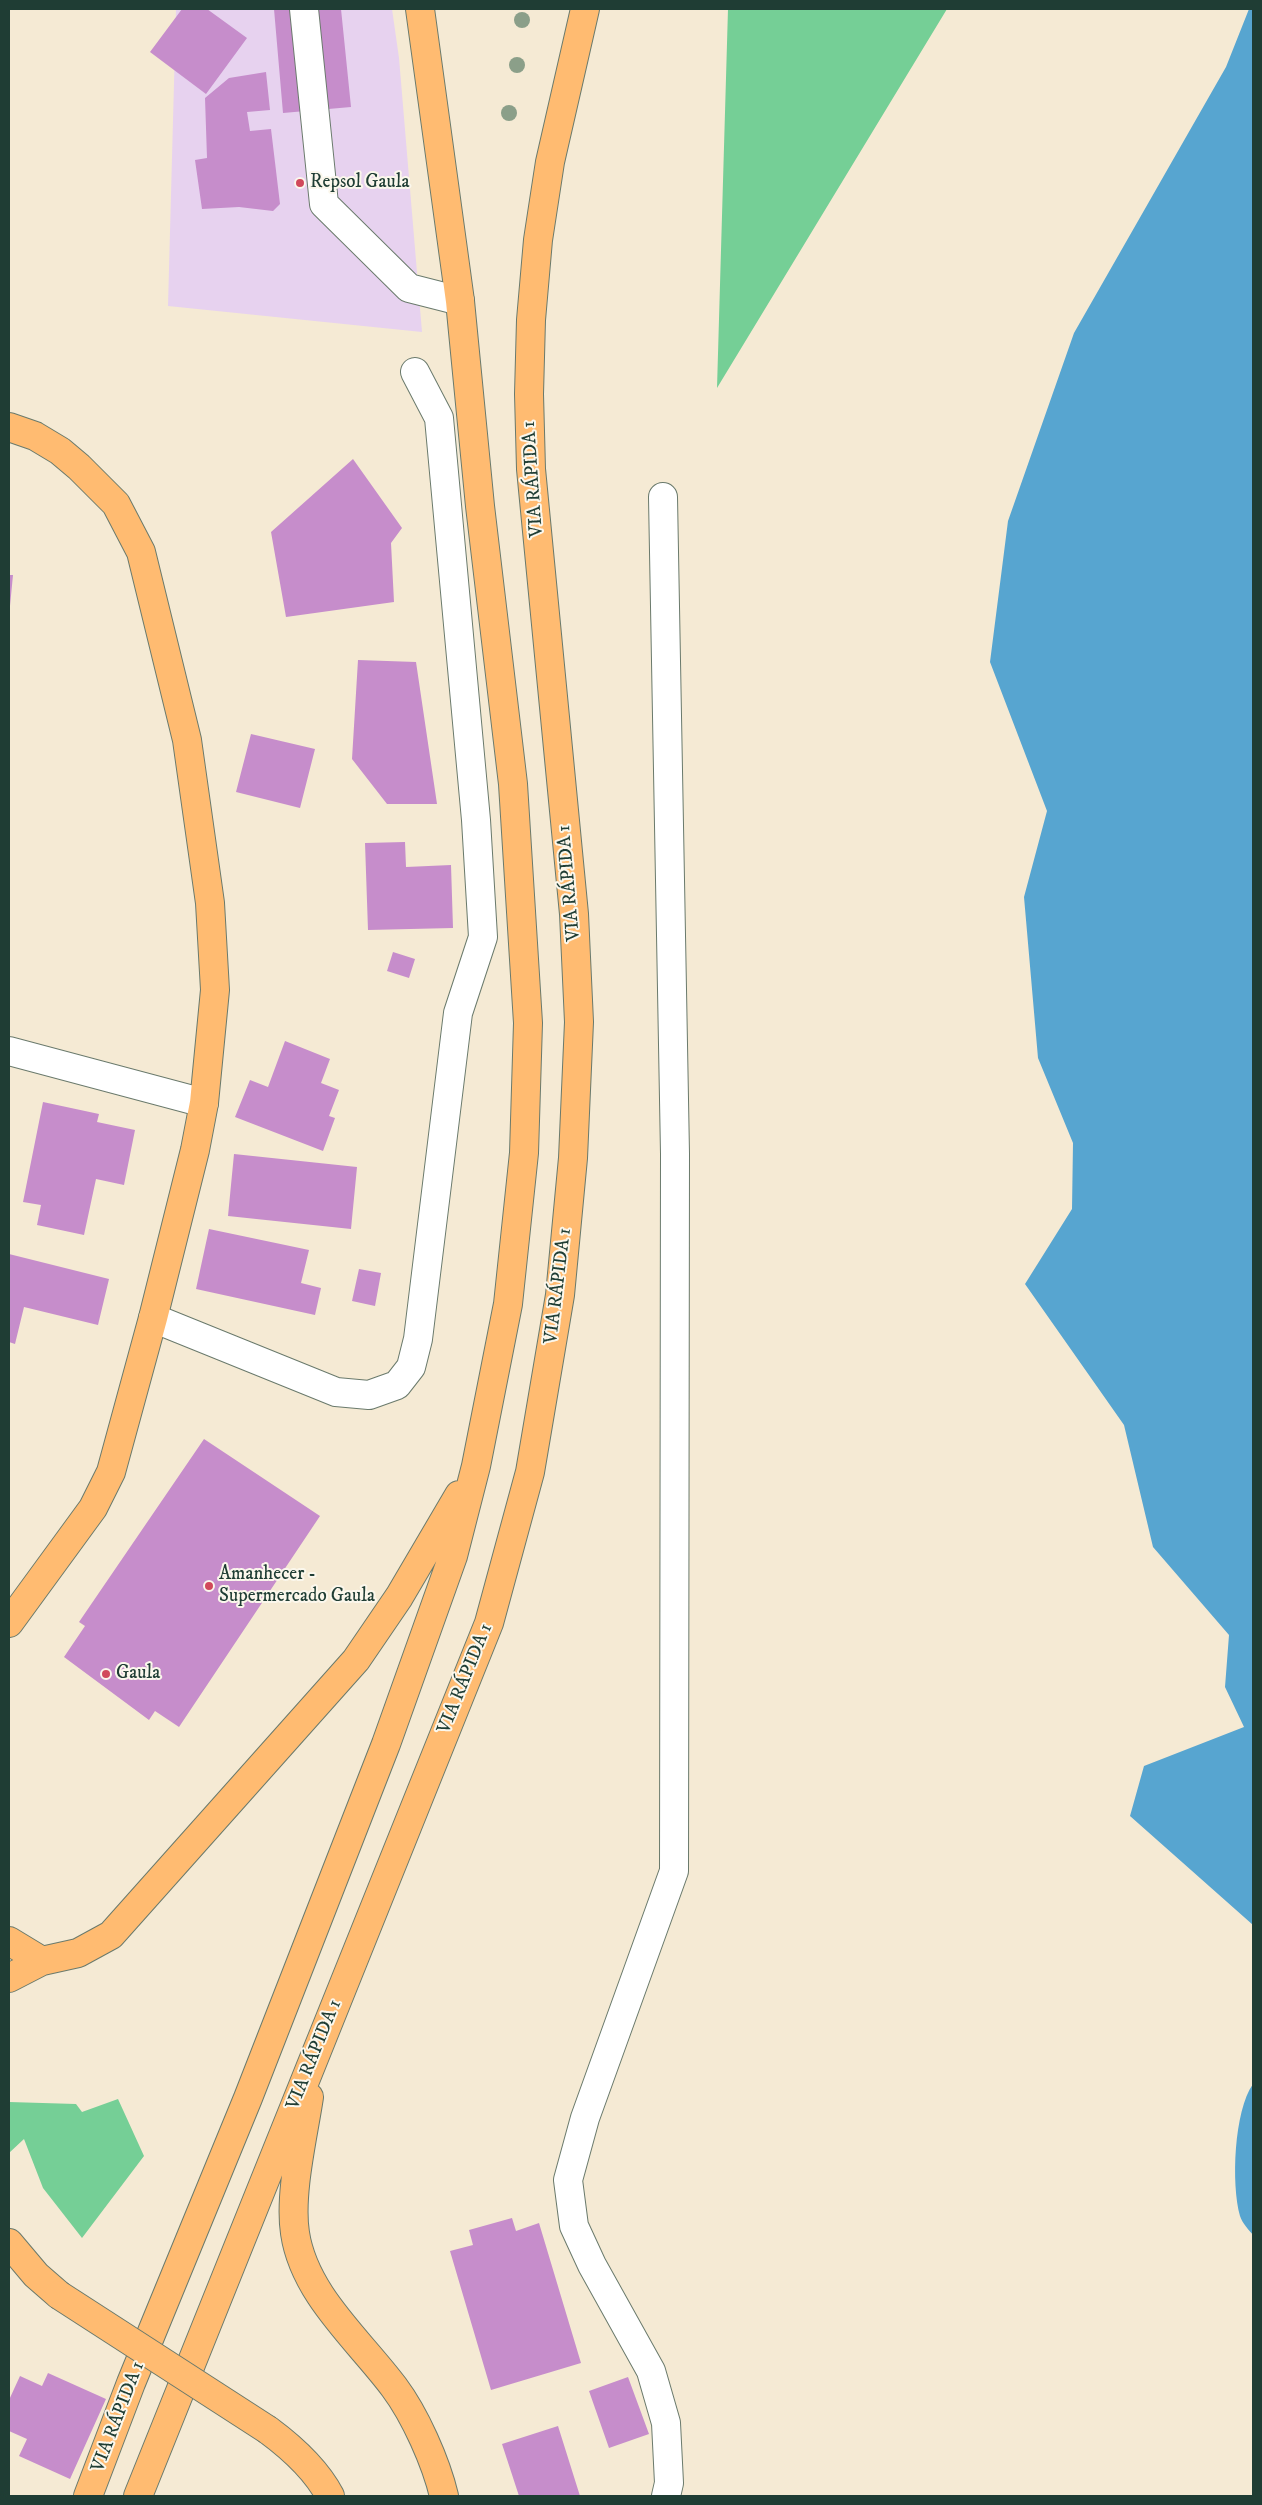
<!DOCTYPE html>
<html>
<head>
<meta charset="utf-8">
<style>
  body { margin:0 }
  #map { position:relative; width:1262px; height:2505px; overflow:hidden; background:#f5ead4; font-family:"IM FELL DW Pica",serif }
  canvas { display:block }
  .frame { position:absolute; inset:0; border:10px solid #1f3d34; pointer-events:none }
</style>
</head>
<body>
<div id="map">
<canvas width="1262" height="2505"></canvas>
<div class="frame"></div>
</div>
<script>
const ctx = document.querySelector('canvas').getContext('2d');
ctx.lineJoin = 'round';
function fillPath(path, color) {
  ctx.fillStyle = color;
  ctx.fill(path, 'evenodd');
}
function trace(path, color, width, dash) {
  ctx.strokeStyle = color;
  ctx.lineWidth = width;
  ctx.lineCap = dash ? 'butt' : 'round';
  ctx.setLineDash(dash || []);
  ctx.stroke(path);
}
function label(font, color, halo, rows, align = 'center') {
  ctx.font = font + ' "IM FELL DW Pica",serif';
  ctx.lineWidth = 4;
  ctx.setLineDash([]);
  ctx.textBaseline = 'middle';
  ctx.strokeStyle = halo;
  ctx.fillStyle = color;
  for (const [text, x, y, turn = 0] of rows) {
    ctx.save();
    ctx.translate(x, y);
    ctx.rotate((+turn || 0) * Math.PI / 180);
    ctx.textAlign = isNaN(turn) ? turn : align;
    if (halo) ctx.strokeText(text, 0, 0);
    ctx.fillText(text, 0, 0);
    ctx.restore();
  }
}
fillPath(new Path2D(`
  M176,9H392L399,58L422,332L168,306Z`), '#e7d2ef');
fillPath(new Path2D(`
  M728,9H947L717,388Z
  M118,2099L144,2156L82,2238L43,2188L24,2139L9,2153V2102L76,2104L82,2112Z`), '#75cf96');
fillPath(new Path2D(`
  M1249,9H1253V1925L1130,1816L1144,1766L1244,1727L1225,1687L1229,1635L1153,1547L1124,1425L1025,1284L1072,1209L1073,1143L1038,1058L1024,897L1047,811L990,662L1008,521L1074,333L1226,67Z
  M1253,2084V2235C1249,2230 1242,2223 1240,2216C1231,2184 1234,2111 1253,2084Z`), '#57a5d0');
fillPath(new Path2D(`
  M182,9H207L247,38L206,94L150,52Z
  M274,9H341L351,107L283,113Z
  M266,72L270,110L247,112L250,131L271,129L280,204L273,211L239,207L202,209L195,160L207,158L205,98L229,78Z
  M353,459L402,528L391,543L394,602L286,617L271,532Z
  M9,575H13L10,606H9Z
  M358,660L416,662L437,804H387L352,759Z
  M251,734L315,749L300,808L236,792Z
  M405,842L406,867L451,865L453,928L368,930L365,843Z
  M393,952L415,959L409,978L387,971Z
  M285,1041L330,1059L321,1083L339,1090L329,1116L335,1118L323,1151L235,1117L250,1080L268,1087Z
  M43,1102L99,1114L97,1122L135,1130L124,1185L96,1179L84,1235L37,1225L41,1205L23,1202Z
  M234,1154L357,1167L351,1229L228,1216Z
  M209,1229L309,1250L301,1283L321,1288L315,1315L196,1289Z
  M9,1254L109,1279L98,1325L24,1307L15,1344L9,1342Z
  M359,1269L381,1273L375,1306L352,1301Z
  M204,1439L320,1516L179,1727L155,1711L149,1720L64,1657L85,1626L79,1622Z
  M512,2218L516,2231L539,2223L581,2363L491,2390L450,2251L473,2245L469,2230Z
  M48,2373L106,2399L70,2479L19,2456L27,2439L9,2431V2400L20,2376L42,2386Z
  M628,2377L649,2434L609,2448L589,2391Z
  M558,2426L580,2496H519L502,2444Z`), '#c68dcb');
const minor = new Path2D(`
  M304,9L324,204L409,288L460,301
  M663,497L675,1154L674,1871L585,2118L568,2180L574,2226L592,2265L651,2371L666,2423L669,2483L666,2496
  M9,1051L204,1103
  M153,1318L336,1392L369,1395L397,1385L411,1367L418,1339L458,1013L483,937L476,820L439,418L415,372`);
const major = new Path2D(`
  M9,427L35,436L60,451L79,467L116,504L141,552L187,740L210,903L215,990L204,1103L195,1150L153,1318L111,1472L93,1508L9,1623
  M9,2243L36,2275L59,2295
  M268,2430C291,2447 316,2469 330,2496`);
const highway = new Path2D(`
  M9,1941L42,1961
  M9,1978L42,1961L78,1953L111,1935L356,1660L399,1597L459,1495
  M309,2097C303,2137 289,2194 295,2233C304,2294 358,2339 394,2387C415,2415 436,2462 444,2496
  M88,2496L131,2383L248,2098L386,1744L453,1556L476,1466L508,1304L524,1153L528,1023L513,784L480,506L460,301L420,9
  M138,2496L489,1623L530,1472L560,1295L573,1158L579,1022L574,914L531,469L529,394L531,320L538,240L550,162L585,9`);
trace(minor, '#6a7a6c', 30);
trace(major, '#6a7a6c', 30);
trace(highway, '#6a7a6c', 30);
trace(minor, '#fff', 28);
trace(major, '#ffbb71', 28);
trace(highway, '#ffbb71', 28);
const majorBridge = new Path2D(`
  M59,2295L268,2430`);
trace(majorBridge, '#6a7a6c', 30, []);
trace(majorBridge, '#ffbb71', 28);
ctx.fillStyle = '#8b9f89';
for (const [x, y] of [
  [522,20],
  [517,65],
  [509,113]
]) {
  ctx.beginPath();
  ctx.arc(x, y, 8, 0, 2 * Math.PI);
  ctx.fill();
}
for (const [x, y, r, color] of [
  [300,183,5,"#d1495b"],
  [209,1586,5,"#d1495b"],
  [106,1674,5,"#d1495b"]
]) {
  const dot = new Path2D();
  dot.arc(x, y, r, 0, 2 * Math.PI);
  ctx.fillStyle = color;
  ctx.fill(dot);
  trace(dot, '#fbf7ec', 2);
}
label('19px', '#1f3d34', '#fbf7ec', [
  ["Repsol Gaula",310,183],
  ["Amanhecer -",219,1575],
  ["Supermercado Gaula",219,1597],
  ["Gaula",116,1674]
], 'left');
label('19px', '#1f3d34', '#fbf7ec', [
  ["VIA RÁPIDA 1",534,479,-94],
  ["VIA RÁPIDA 1",570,883,-95],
  ["VIA RÁPIDA 1",559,1286,-83],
  ["VIA RÁPIDA 1",466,1679,-68],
  ["VIA RÁPIDA 1",315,2055,-68],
  ["VIA RÁPIDA 1",119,2417,-69]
]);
</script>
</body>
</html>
